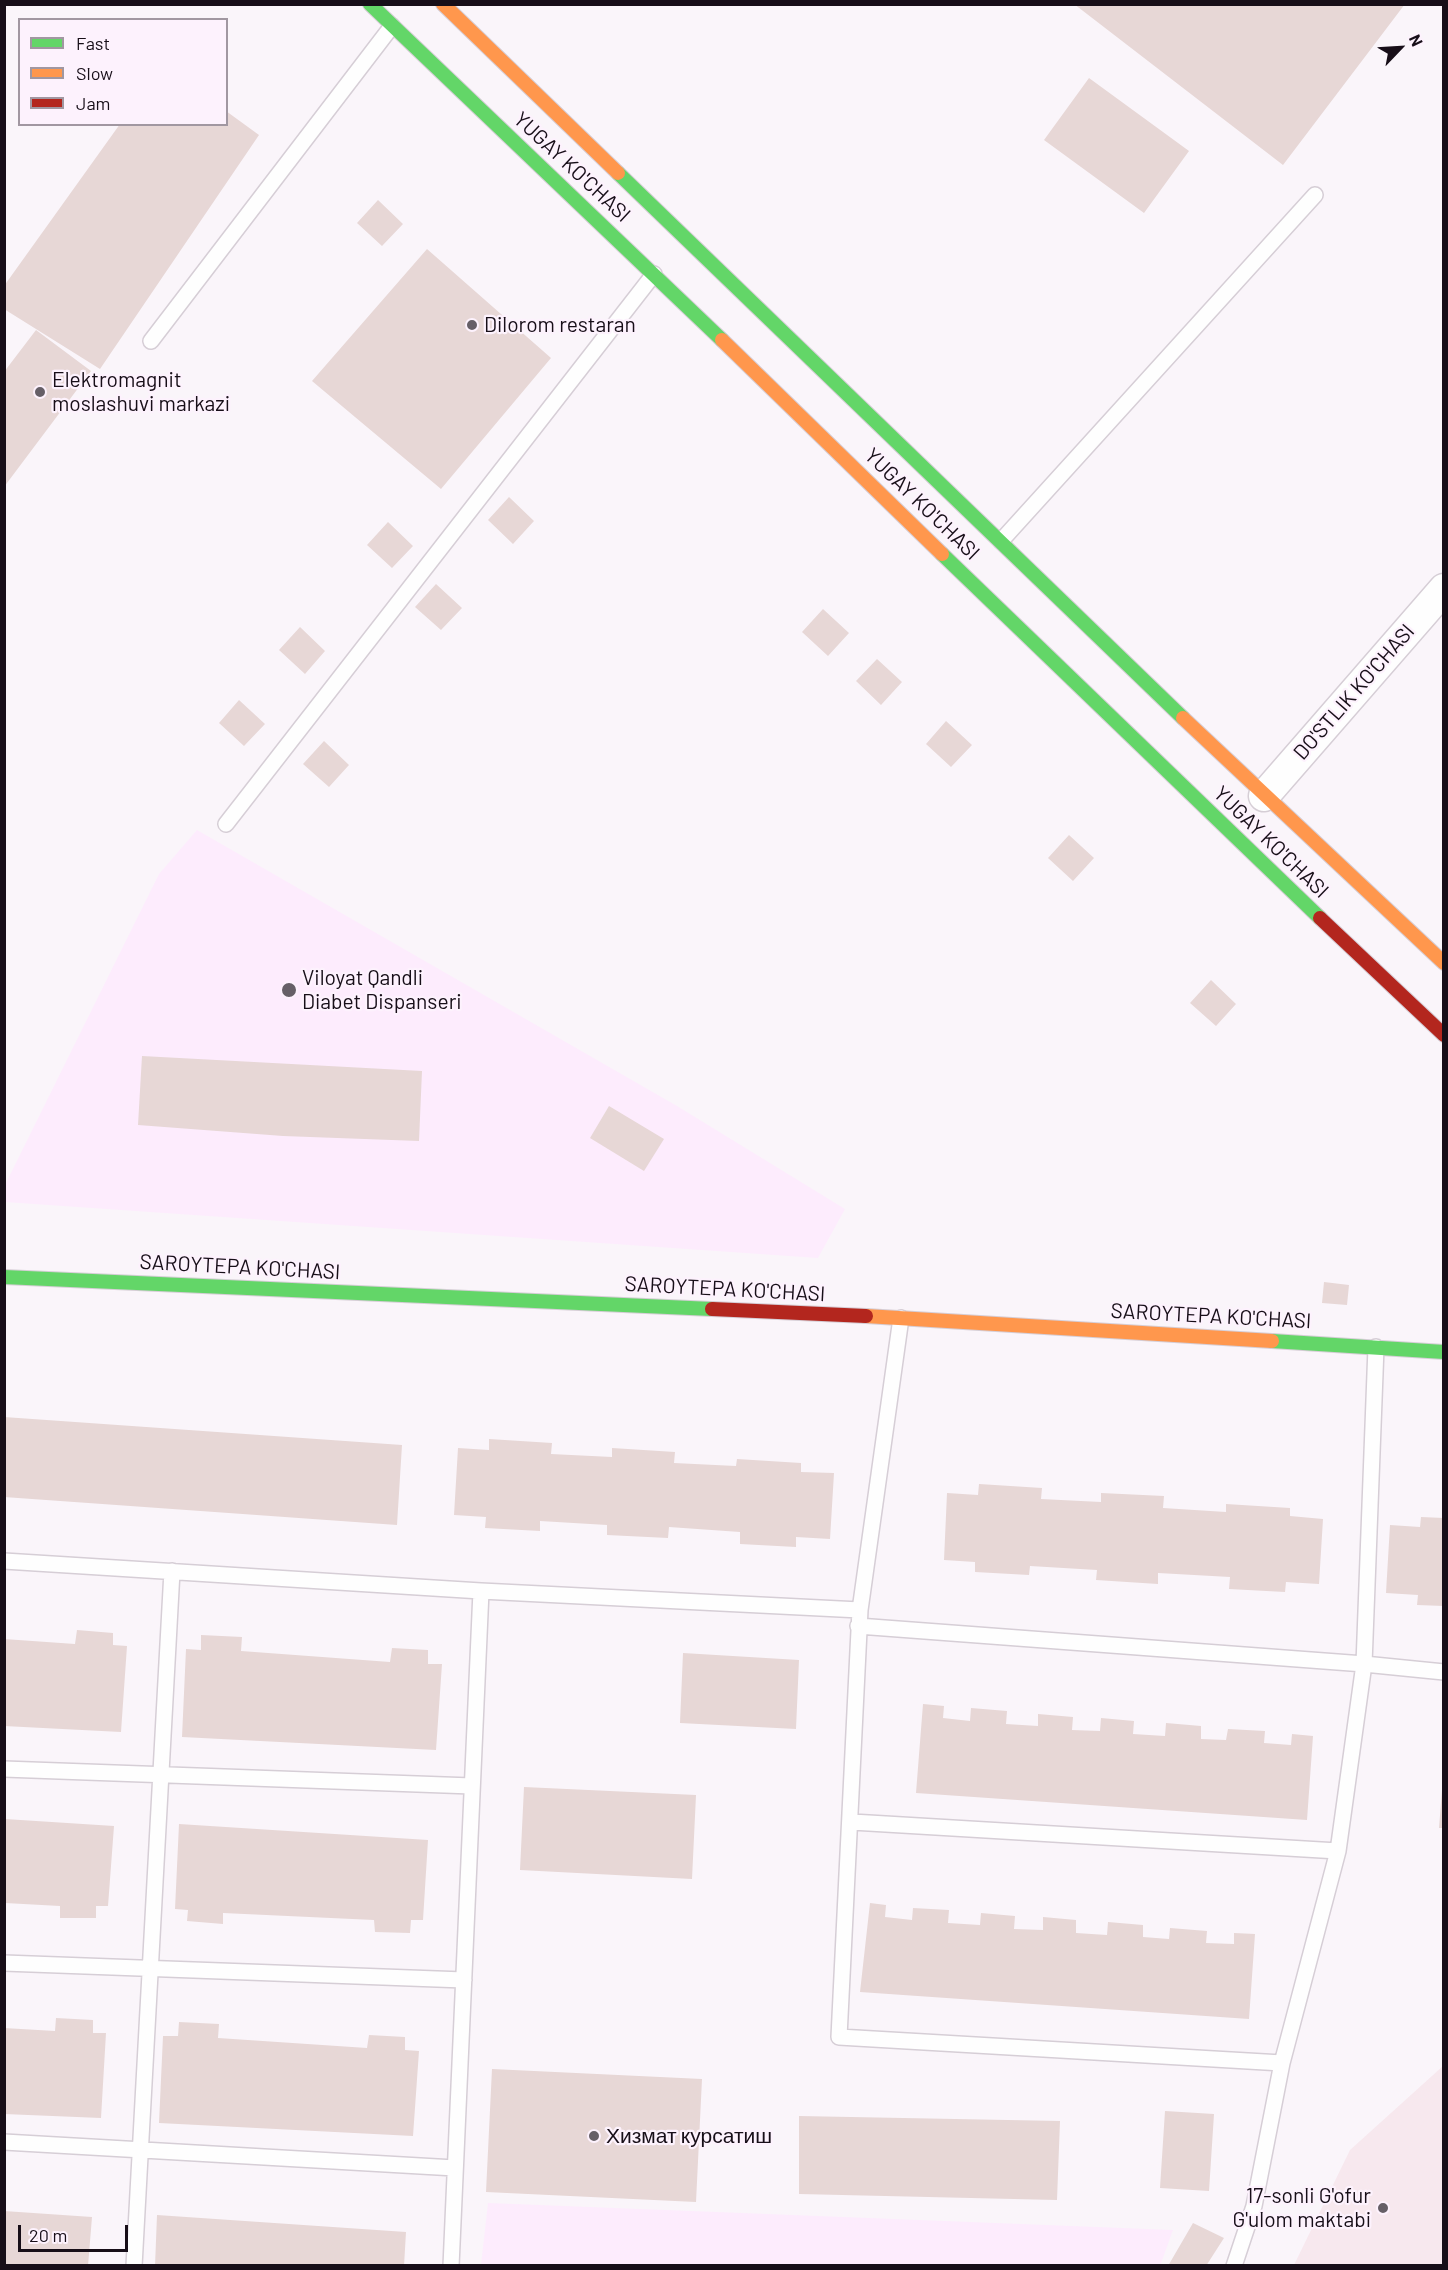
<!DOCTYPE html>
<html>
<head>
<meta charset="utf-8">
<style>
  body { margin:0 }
  #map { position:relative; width:1448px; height:2270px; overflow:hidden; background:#faf5fa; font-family:Barlow,sans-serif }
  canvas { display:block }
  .frame { position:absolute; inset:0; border:6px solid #170e18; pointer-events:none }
  .legend { position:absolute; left:18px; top:18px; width:210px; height:108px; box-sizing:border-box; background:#fdf2fd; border:2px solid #a197a1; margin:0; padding:8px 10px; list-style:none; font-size:18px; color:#170e18 }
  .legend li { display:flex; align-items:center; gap:12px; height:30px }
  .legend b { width:30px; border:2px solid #a197a1 }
  .north { position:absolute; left:1370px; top:18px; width:60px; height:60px; -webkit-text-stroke:4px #fdf2fd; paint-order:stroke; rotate:65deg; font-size:16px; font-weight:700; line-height:24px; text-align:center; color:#170e18 }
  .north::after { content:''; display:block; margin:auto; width:21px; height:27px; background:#170e18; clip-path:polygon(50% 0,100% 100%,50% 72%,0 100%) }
  .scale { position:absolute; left:18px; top:2225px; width:110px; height:27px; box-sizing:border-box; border:3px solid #170e18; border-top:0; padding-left:8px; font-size:18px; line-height:21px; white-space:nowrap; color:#170e18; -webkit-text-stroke:4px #fdf2fd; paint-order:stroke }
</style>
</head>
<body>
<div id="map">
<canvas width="1448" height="2270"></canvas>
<div class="frame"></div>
<ul class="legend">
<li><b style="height:8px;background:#63d668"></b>Fast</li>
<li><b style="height:8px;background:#ff974d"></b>Slow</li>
<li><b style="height:8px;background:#b3261e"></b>Jam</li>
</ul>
<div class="north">N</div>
<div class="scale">20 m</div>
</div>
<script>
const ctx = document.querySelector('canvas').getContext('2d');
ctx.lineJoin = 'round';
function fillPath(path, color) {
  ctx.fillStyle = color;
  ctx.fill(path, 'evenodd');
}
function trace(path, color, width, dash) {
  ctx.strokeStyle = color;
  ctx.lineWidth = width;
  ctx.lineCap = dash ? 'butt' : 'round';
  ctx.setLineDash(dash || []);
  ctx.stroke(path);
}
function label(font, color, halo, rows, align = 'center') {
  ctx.font = font + ' Barlow,sans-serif';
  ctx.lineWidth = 4.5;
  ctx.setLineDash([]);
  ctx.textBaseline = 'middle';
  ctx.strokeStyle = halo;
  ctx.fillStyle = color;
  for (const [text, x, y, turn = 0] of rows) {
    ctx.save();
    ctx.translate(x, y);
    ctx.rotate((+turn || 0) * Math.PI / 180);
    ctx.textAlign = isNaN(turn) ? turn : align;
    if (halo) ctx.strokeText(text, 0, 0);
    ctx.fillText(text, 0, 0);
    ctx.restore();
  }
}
fillPath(new Path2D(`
  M197,830L677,1106L845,1209L818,1258L5,1202L4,1187L159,874Z
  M488,2203L1173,2230L1160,2266L481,2265Z`), '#fdecfd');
fillPath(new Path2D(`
  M1443,2066V2265H1294L1350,2150Z`), '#f7e8ee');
fillPath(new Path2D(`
  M1074,4H1405L1283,165Z
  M1089,78L1189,151L1144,213L1044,140Z
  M226,111L259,135L100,369L4,309V286L120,124H226Z
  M378,200L403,224L382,246L357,223Z
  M427,249L551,358L441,489L312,381Z
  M36,330L91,371L4,487V372Z
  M509,497L534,521L513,544L488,520Z
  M388,522L413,546L392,568L367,545Z
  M436,584L462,608L441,630L415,607Z
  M823,609L849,633L828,656L802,632Z
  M300,627L325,651L305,674L279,650Z
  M877,659L902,682L881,705L856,681Z
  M239,700L265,724L244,746L219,723Z
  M946,721L972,745L951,767L926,744Z
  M324,741L349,765L329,787L303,764Z
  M1069,835L1094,858L1073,881L1048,858Z
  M1211,980L1236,1004L1216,1026L1190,1003Z
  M142,1056L422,1071L419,1141L283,1136L138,1125Z
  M609,1106L664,1139L644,1171L590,1138Z
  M1324,1282L1349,1285L1347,1305L1322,1303Z
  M4,1417L402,1445L397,1525L4,1497Z
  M489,1439L552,1443L551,1454L612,1457V1448L675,1452L674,1463L736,1466L737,1459L801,1463V1472L834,1473L830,1539L796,1537V1547L740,1544V1532L669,1527L668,1538L607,1535V1525L540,1521V1531L485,1528L486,1517L454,1515L458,1448L489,1450Z
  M979,1484L1042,1488L1041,1499L1101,1502V1493L1164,1496L1163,1508L1226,1512V1504L1290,1508V1516L1323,1519L1319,1584L1286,1582L1285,1592L1229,1589L1230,1577L1158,1573V1584L1096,1580L1097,1570L1030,1566L1029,1575L975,1572V1562L944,1560L947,1493L978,1495Z
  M1421,1517L1444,1518V1606L1417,1605L1418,1595L1386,1593L1390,1525L1420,1527Z
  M77,1630L113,1633V1645L127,1646L121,1732L4,1726V1639L75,1644Z
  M201,1635L242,1637L241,1651L390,1662L392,1648L428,1650V1664H442L436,1750L182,1737L186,1649L201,1650Z
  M683,1653L799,1660L796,1729L680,1723Z
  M923,1704L944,1706L943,1718L970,1721L971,1708L1007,1711L1006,1724L1038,1726V1714L1073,1717L1072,1730L1100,1731L1101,1718L1134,1721L1133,1734L1165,1736L1166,1723L1201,1726V1739L1226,1740L1228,1729L1265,1731L1264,1743L1291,1745L1292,1734L1313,1736L1307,1820L916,1793Z
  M524,1787L696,1795L692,1879L520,1870Z
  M1442,1790H1444V1828H1439Z
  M5,1819L114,1826L108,1906H96V1918H60V1906L5,1903Z
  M179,1824L428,1840L423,1920H411L410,1933L375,1932L374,1920L223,1913V1924L187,1921L188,1910L175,1909Z
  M870,1903L886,1905L885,1917L912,1920L913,1908L949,1910L948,1923L980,1925L981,1913L1015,1916L1014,1929L1043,1930V1917L1076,1920V1933L1107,1935L1108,1922L1143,1925V1937L1169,1939L1170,1928L1207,1931L1206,1943L1234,1944V1933L1255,1934L1249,2019L860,1992Z
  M56,2018L93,2020V2033H106L101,2118L4,2114V2028L55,2031Z
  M179,2022L219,2024L218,2038L367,2048L369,2035L405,2037V2050L419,2051L413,2136L159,2123L163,2036H178Z
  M492,2069L702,2079L696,2202L486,2192Z
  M1165,2111L1214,2114L1209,2191L1160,2188Z
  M799,2116L1060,2121L1057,2200L799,2194Z
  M4,2211L92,2217L88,2266H4Z
  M157,2215L406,2232L404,2266H155Z
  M1193,2223L1224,2238L1206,2266H1168Z`), '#e7d7d6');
const lane = new Path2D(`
  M151,341L392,26
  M1001,541L1315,195
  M226,824L654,274
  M4,1561L481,1591L860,1610L901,1318
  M860,1610L839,2037L1282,2063
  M858,1626L1364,1664L1376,1347
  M4,1769L472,1786
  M852,1822L1338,1851
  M4,1963L464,1980
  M4,2142L455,2168
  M134,2266L172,1571
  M451,2266L481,1591
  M1234,2266L1254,2206L1282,2063L1338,1851L1364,1664L1444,1672`);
const street = new Path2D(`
  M1264,796L1444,589`);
const fast = new Path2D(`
  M370,4L722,340
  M618,173L1183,718
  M942,554L1320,918
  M4,1277L712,1309
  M1272,1341L1444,1352`);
const slow = new Path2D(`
  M443,4L618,173
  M722,340L942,554
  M1183,718L1444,963
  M866,1316L1272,1341`);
const jam = new Path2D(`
  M1320,918L1444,1035
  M712,1309L866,1316`);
trace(lane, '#d6ced6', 18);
trace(street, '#d6ced6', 33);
trace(fast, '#d6ced6', 16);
trace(slow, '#d6ced6', 16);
trace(jam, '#d6ced6', 16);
trace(lane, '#fefefe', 15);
trace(street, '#fefefe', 30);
trace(fast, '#63d668', 14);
trace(slow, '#ff974d', 14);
trace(jam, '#b3261e', 14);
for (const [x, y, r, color] of [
  [472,325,6,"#665f67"],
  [40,392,6,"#665f67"],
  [289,990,8,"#665f67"],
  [594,2136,6,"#665f67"],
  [1383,2208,6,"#665f67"]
]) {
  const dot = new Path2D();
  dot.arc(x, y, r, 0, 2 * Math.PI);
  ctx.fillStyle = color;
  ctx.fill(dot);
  trace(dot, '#fdf2fd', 2);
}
label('21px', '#170e18', '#fdf2fd', [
  ["YUGAY KO'CHASI",572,167,43],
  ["YUGAY KO'CHASI",922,504,44],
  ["DO'STLIK KO'CHASI",1354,692,-49],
  ["YUGAY KO'CHASI",1271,842,44],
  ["SAROYTEPA KO'CHASI",240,1267,3],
  ["SAROYTEPA KO'CHASI",725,1289,3],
  ["SAROYTEPA KO'CHASI",1211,1316,3]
]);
label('21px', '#170e18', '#fdf2fd', [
  ["Dilorom restaran",484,325],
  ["Elektromagnit",52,380],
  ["moslashuvi markazi",52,404],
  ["Viloyat Qandli",302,978],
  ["Diabet Dispanseri",302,1002],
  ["Хизмат курсатиш",606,2136],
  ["17-sonli G'ofur",1371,2196,"right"],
  ["G'ulom maktabi",1371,2220,"right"]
], 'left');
</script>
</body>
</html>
